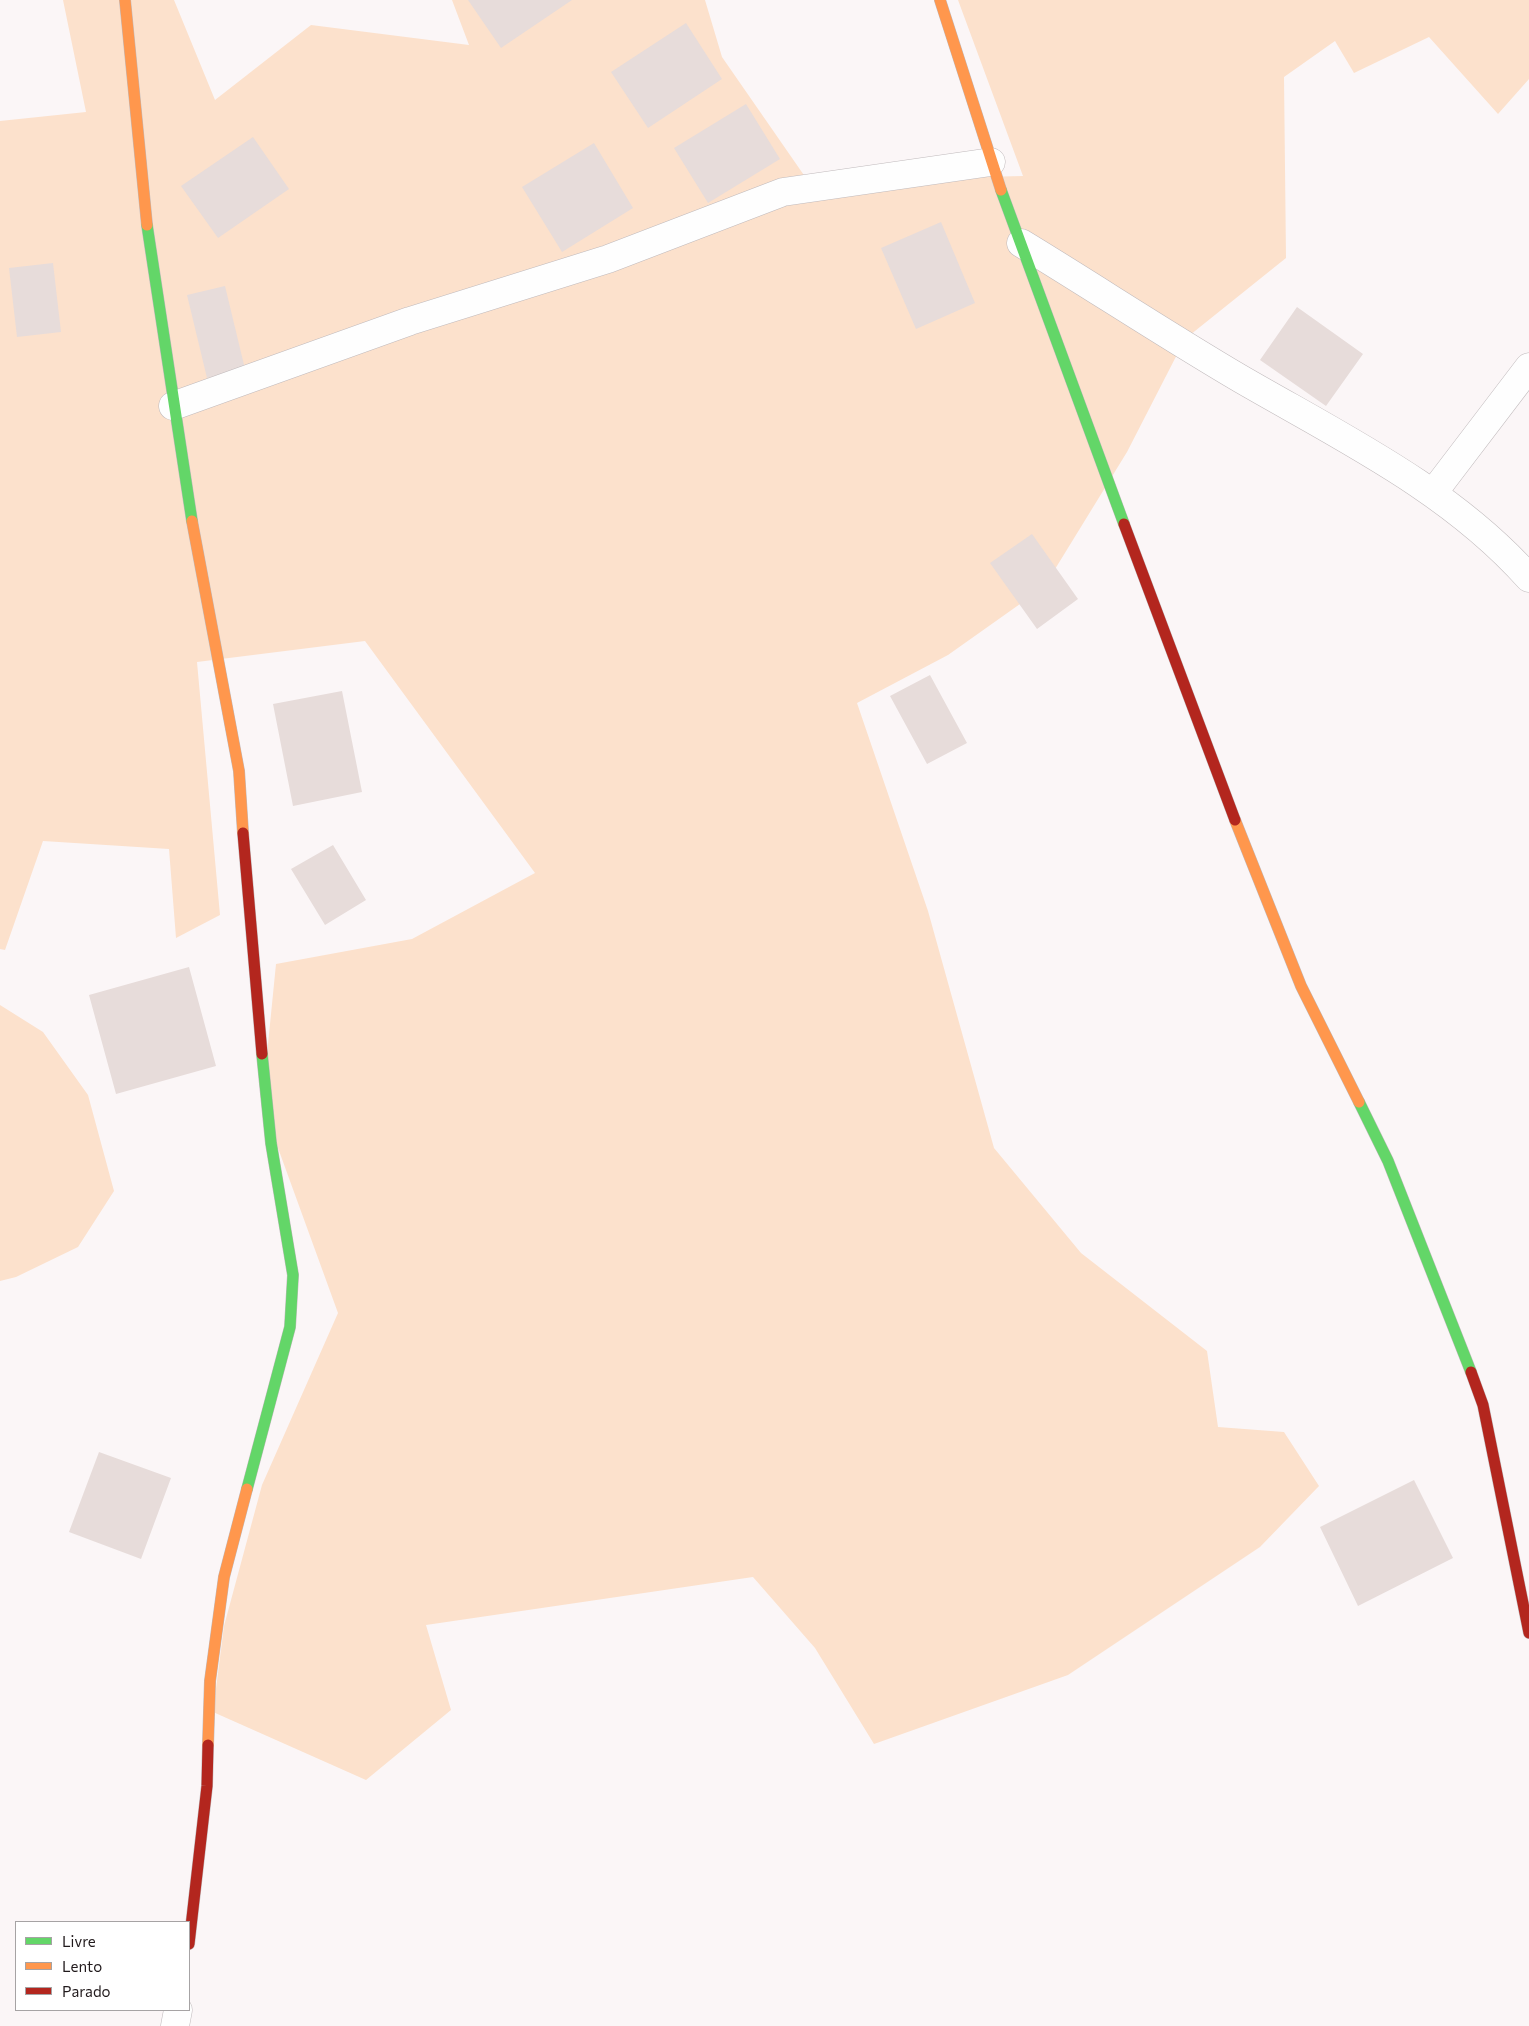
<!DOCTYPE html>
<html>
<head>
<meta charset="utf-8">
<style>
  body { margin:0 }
  #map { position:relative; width:1529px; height:2026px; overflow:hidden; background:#fbf6f7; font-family:Commissioner,sans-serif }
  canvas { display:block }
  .legend { position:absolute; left:15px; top:1921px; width:175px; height:90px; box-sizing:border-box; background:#fff; border:1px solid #a6a3a4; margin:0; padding:6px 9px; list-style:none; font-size:15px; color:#211a1c }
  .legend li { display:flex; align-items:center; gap:10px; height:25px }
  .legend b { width:25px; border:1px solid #a6a3a4 }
</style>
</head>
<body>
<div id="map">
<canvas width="1529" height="2026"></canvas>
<ul class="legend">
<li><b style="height:6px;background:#63d668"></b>Livre</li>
<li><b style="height:6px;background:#ff974d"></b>Lento</li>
<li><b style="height:6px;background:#b3261e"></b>Parado</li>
</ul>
</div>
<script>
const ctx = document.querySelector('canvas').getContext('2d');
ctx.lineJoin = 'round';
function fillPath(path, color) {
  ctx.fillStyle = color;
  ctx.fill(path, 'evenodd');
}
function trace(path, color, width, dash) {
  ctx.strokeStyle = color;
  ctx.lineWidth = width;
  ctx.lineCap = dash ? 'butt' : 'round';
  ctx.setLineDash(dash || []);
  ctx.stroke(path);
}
fillPath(new Path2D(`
  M63,0H174L215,100L311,25L469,45L452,0H705L722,57L808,181L1023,176L958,0H1529V79L1498,114L1429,37L1354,73L1335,41L1284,77L1286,258L1185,339L1127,452L1044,587L948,655L857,703L928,911L994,1148L1081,1253L1207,1351L1218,1427L1284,1432L1319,1486L1260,1547L1068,1675L874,1744L815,1648L753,1577L426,1625L451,1710L366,1780L213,1712L224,1626L262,1485L338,1313L262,1104L276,964L412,939L535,873L365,641L197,662L220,915L176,938L169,849L43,841L5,950L0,949V121L86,112Z
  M0,1005L43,1032L88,1095L114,1191L78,1247L16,1277L0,1281Z`), '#fce1cc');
fillPath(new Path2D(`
  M468,0H572L501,48Z
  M686,23L722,79L648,128L611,72Z
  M746,104L780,159L708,203L674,148Z
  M253,137L289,189L218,238L181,186Z
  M594,143L633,208L562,252L522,187Z
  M941,222L975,303L916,329L881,248Z
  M53,263L61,332L17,337L9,268Z
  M225,286L245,369L207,378L187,295Z
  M1297,307L1363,354L1326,406L1260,360Z
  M1032,534L1078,599L1037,629L990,563Z
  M930,675L967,743L927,764L890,696Z
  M342,691L362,792L293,806L273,704Z
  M333,845L366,900L325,925L291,869Z
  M189,967L216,1066L116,1094L89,995Z
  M99,1452L171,1478L141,1559L69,1532Z
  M1414,1480L1453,1558L1358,1606L1320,1527Z`), '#e7dcda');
const street = new Path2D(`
  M1021,243C1095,288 1166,335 1241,379C1341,437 1451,490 1529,578
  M173,406L410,321L608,259L783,192L991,162
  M1433,493L1529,367
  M175,2026L178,2010`);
const fast = new Path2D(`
  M1001,190L1124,524
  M147,225L192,521
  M1359,1102L1388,1161L1471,1372
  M247,1489L290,1327L293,1275L271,1143L262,1054`);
const slow = new Path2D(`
  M125,0L147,225
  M940,0L1001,190
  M192,521L239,771L243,833
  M1235,820L1301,986L1359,1102
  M208,1745L210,1681L224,1577L247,1489`);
const jam = new Path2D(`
  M1124,524L1235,820
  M243,833L262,1054
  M1471,1372L1483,1405L1529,1633
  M189,1944L207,1786L208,1745`);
trace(street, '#c0babc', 29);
trace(fast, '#c0babc', 12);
trace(slow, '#c0babc', 12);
trace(jam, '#c0babc', 12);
trace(street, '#fefefe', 28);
trace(fast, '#63d668', 11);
trace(slow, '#ff974d', 11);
trace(jam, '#b3261e', 11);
</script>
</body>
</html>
